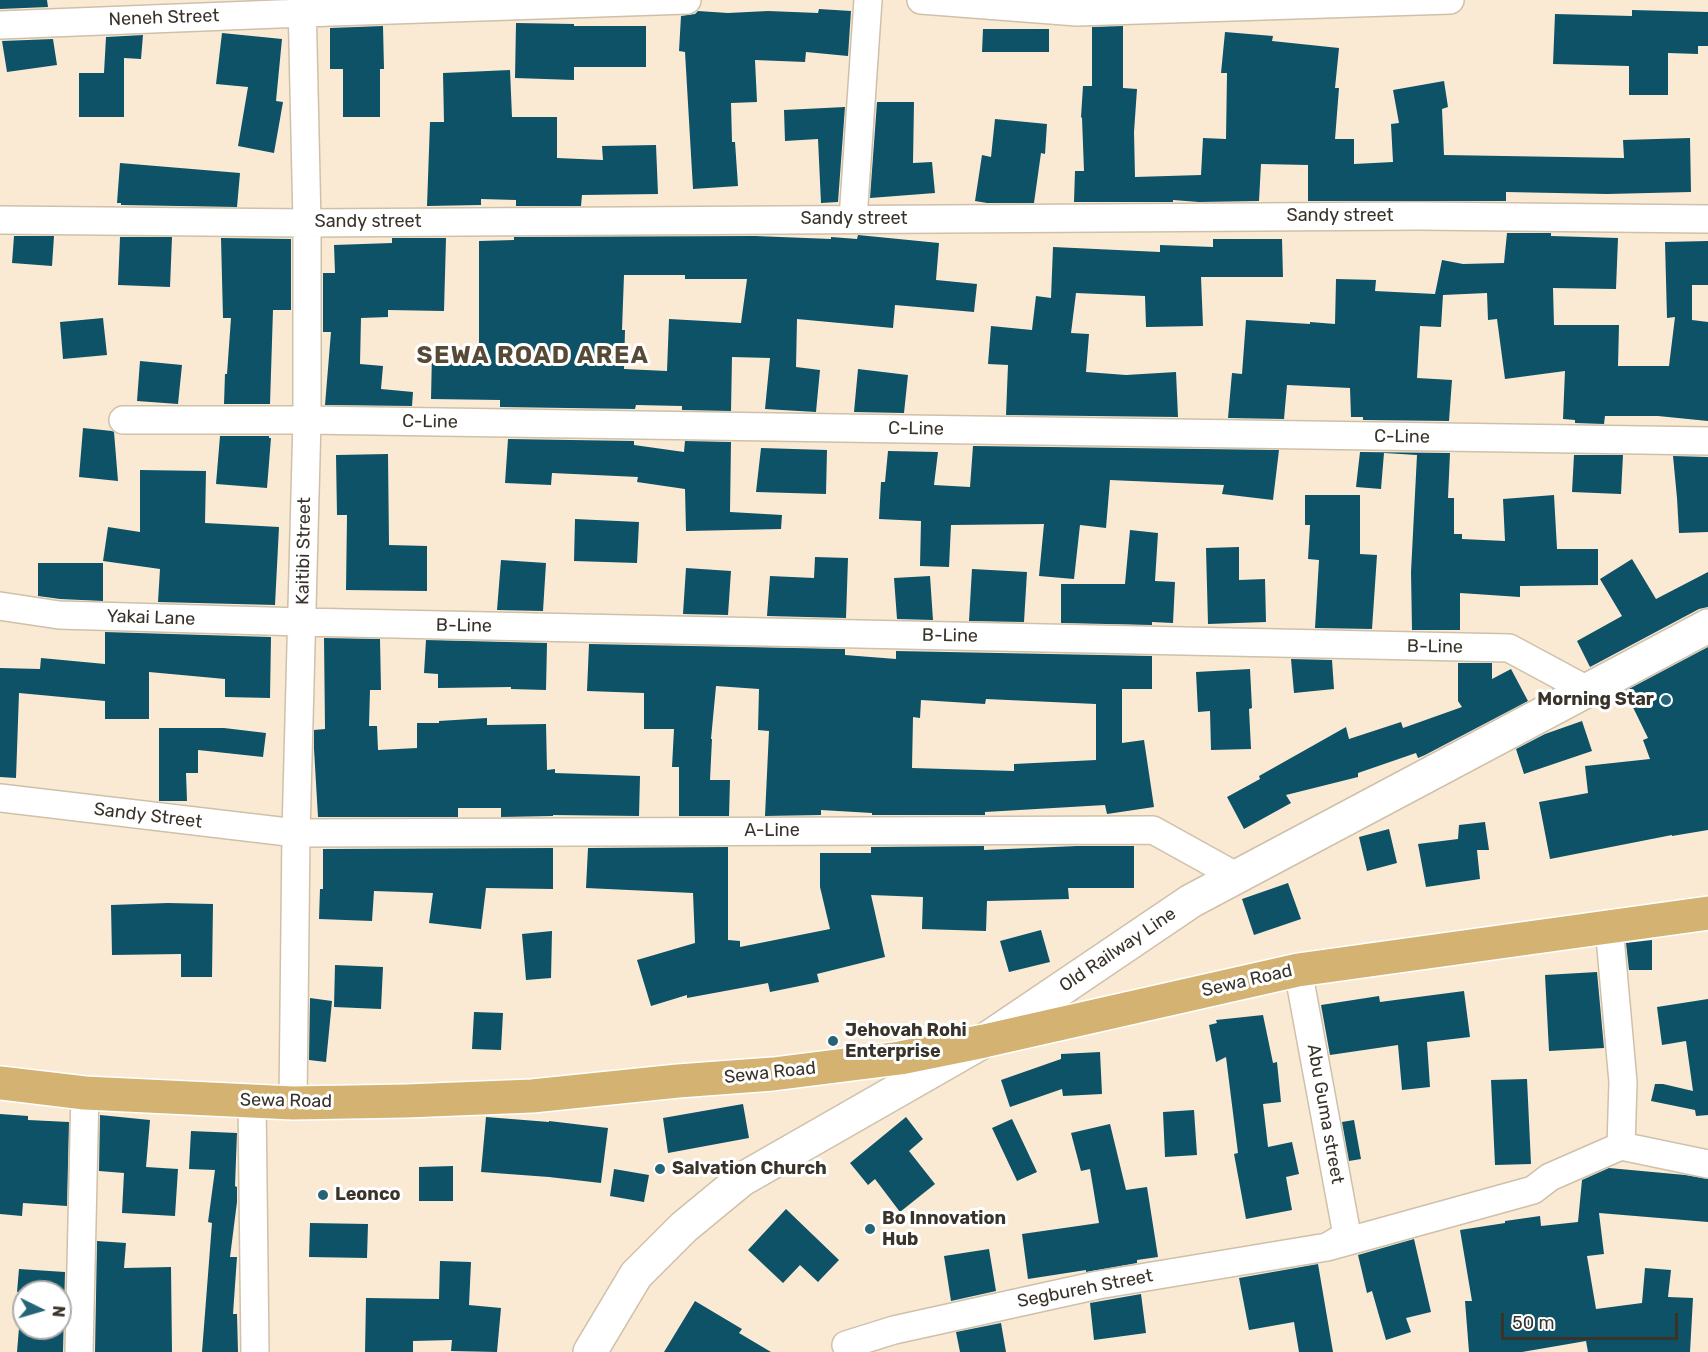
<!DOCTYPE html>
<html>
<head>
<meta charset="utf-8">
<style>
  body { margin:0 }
  #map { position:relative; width:1708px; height:1352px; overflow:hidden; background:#faead4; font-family:Rubik,sans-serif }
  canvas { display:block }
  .north { position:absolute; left:12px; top:1280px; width:60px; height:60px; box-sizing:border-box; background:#fff; border:2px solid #b0adaa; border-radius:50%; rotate:95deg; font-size:16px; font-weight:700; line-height:24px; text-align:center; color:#39332a }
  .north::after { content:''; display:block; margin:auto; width:21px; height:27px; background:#246479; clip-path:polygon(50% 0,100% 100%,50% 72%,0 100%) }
  .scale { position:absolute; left:1501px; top:1313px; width:177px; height:27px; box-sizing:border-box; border:3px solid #39332a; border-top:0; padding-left:8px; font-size:18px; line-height:21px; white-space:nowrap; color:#39332a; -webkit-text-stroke:4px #fff; paint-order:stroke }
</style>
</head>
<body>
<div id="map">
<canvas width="1708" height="1352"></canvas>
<div class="north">N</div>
<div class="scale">50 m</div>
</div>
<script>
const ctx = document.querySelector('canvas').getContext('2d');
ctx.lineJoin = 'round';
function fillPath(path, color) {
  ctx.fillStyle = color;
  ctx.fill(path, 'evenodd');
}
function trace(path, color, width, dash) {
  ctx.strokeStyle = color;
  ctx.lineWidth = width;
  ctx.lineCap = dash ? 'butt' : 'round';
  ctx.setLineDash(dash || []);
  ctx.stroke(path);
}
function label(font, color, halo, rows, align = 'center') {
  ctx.font = font + ' Rubik,sans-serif';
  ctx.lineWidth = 6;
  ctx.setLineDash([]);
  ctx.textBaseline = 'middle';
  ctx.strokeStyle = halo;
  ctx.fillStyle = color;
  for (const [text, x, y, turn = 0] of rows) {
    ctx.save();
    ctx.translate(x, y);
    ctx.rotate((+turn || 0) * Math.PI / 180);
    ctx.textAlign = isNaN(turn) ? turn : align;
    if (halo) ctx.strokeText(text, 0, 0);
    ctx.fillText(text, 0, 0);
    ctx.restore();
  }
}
fillPath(new Path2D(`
  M0,0H47L48,7L0,9Z
  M819,9L851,11L848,56L806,52L805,62L755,60L757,102L731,103L732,142H735L738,186L693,189L685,52L679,51L681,16L695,14L698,11L728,13L768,11L818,13Z
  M1632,10L1708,12V46H1698V54L1668,53V95H1629V66L1553,64L1555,14L1632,16Z
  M516,23L574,24V26H646V67H574V80L515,78Z
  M383,26L384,69H380V117H343V69H330V28Z
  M1123,26V88L1137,89L1134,132L1135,177L1201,175L1203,138L1226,139L1227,73H1221L1225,32L1273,36L1272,41L1339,48L1335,88H1339L1335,139H1354V164L1393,162L1391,124L1399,123L1393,90L1444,81L1448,107L1442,109L1444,155L1624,158L1623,140L1690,138L1691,192L1607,194L1506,192V201H1308V165L1261,164L1259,201L1199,202L1173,200V202H1074L1075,171H1084L1082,118L1081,117L1083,86H1092V27Z
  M983,29H1049V52H982Z
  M222,33L282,39L276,101L283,102L274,153L238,146L248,87L216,84Z
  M143,35L141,59L124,58V117H79V73H104L106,37Z
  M53,39L57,65L7,72L2,41Z
  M510,70L512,117H557V158L603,160L602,146L656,145L658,194L582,195L581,206H516V200L481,199V205L427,206L430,122H444L443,73Z
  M877,102H914L913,163L932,162L935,193L870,198Z
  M845,107L838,202L821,203L818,139L785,141L784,110Z
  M995,119L1047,124L1045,154L1041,153L1034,203H987L975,201L982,155L991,157Z
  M120,163L240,173L237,207L121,205V203H117Z
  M1507,233H1551V236L1618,238L1616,289L1553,288L1554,325H1619L1618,366H1669L1675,317L1667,318L1665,242L1708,241V285H1692V320L1708,322V421L1658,416H1605L1604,424L1575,423V420L1563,419L1565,371L1505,379L1497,319L1488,320L1487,293L1443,295L1441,327L1420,326L1417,378L1452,380L1449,421L1363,420V417H1351L1350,388L1287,385L1284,419L1228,418L1232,373L1242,374L1246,320L1310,324V322L1335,324L1336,279L1376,280L1375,291L1435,294L1442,260L1463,264L1504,263Z
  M858,235L939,243L936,280L977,284L974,312L895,305L893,328L797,319L796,367L820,370L816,412L765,409L770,358L732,357L731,411L682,410V406L636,405L635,409L500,407V400L431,399L432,353H479V241L514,240V237L755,236L831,239V237L857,239ZM624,275H685V279H747L741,323L669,319L667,371L624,369L625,330H622Z
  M14,236H54L52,266L12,263Z
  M120,237H172L170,287L118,285Z
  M221,238L291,239V310H273L270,404H224L225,374H227L231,318H223Z
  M392,238H446L444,311L388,310V317L361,318L360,364L383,366L381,389L413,392L412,406L325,405L331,332H323V273H335L334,245L392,243Z
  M1213,239H1282L1283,277H1201L1203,326L1146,327L1145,296L1076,293L1071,333L1089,334L1086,372L1126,375L1176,372L1178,417L1006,415L1008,365L988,364L991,326L1032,330L1036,296L1051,298L1053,247L1160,252V245L1213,247Z
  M103,318L107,355L63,359L60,322Z
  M140,361L182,365L178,404L137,401Z
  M858,369L908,375L904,413L854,412Z
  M83,428L112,431L114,432L118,481L79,477Z
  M220,436H269V438H271L267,488L216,484Z
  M508,439L634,441V445L684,452L685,441L731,442L730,512L782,515L781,529L686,531L685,489L637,482L638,477L552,473L551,485L505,483Z
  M973,446L1279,450L1273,500L1222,494L1224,485L1110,480L1106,528L1080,525L1074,579L1039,576L1044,524L951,525L949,567L920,566L921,521L879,519L881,482H885L888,451L938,452L934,485L970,487Z
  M761,448L827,450L826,494L756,492Z
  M1360,452L1450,453L1448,498H1454V534H1462V539L1505,541L1503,499L1554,495L1557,549H1598V585L1520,586V597L1460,593V630H1412L1411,572L1417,455L1384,453L1381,489L1356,487Z
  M388,454L389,545L427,546V591L346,590L347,515H337L336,455Z
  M1574,455H1623L1621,494L1572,492Z
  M1673,456L1708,457V532L1679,533L1677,498Z
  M140,470L206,471L205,523L279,527L275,605L158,602L160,569L103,561L108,527L140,532Z
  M1305,495H1360V554L1377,555L1372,629L1315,628L1319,560L1308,559L1310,525H1305Z
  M575,519L639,522L637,563L574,561Z
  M1130,530L1158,533L1155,581L1175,582L1173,623L1152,622V625L1061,623V584H1125Z
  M1239,547V580L1265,579L1266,622L1208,624L1206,548Z
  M815,557L848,558L846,618L767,616L770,576L814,578Z
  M1632,559L1656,599L1708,572V607L1699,609L1590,667L1577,641L1622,616L1600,579Z
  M501,560L546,563L543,611L497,610Z
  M38,563H103V601L60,599L38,596Z
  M686,568L731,571L728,615L683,614Z
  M972,569L1027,572L1024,622L969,621Z
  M930,576L933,620L897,619L894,578Z
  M105,632L271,637L270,698L225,697V679L149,672V719H105V701L19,693L16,778L0,777V668L40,669L41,658L105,664Z
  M324,638L380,639L381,690H370L369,726H377L378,750L417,748V723H439V721L487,718V725L546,724L547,770L555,769V773L640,776L639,816L553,815V816L501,817V808H458V817H318L314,749V730L325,729Z
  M426,640L547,643L546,690L511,689V687L438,688V674L424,673Z
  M589,644L845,649V655L896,659V651L1152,656V689H1122V743L1144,740L1154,807L1107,814L1105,805L985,812V815H872V813L821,810V815L765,816L769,731L758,730L759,689L716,686L711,739H712L710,780H730L729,816H679V767H672L674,729H644V693L587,691ZM986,699L1096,704V760L1014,764V771L912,768L913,717L920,718L921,700L985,704Z
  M1708,647V830L1672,836V835L1550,859L1539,802L1588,793L1585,766L1650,759L1643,740L1648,738L1625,691Z
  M1291,659L1332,660L1334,689L1294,693Z
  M1458,663H1492V679L1511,669L1528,701L1425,755L1418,758L1416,753L1358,773V777L1286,795L1291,803L1244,829L1227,797L1260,779L1259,776L1346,727L1349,739L1401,722L1403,728L1462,707L1458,701Z
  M1250,669L1252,708L1249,709L1251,749L1211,750L1210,711L1198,712L1196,672Z
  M1582,721L1592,751L1524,774L1516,749L1545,734Z
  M159,728H224L266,733L263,757L198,750V773H186L187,801H159Z
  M1485,822L1489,850H1477L1480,879L1426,887L1418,844L1458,839L1459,825Z
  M1389,829L1397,863L1367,871L1359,837Z
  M984,846V850L1077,846H1134V888H1068L1069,899L987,901L986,931L922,929L923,897L871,895L885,957L817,974L819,982L770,992L768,983L687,998V995L651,1006L637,960L695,943L693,893L586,888L588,848L728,847V940L740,941V947L830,929L820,887V853H871V847Z
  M553,848V889L486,888L481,929L429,923L433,893L374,891L372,921L319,919L320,889H323V849Z
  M1288,883L1301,919L1254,935L1242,899Z
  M168,903L213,904L212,977H181V954L112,955L111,905Z
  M1041,930L1050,962L1009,972L1000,941Z
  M552,931L551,978L526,980L522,934Z
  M1652,940V970H1629L1626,943Z
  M335,965L383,967L381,1009L334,1007Z
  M1597,972L1604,1048L1549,1051L1545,975Z
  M1464,991L1470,1037L1427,1042L1430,1087L1402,1090L1398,1045L1330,1055L1321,1005L1379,996L1380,1002Z
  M310,998L332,1001L326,1062L309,1060Z
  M1708,999V1115L1696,1116L1695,1110L1651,1101L1655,1084H1663L1693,1091L1686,1041L1662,1045L1657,1007Z
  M474,1012L503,1013L501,1050L472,1049Z
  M1263,1015L1273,1063L1277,1062L1281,1102L1263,1104L1268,1147L1292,1142L1299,1174L1286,1177L1292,1210L1246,1219L1234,1154L1238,1153L1226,1057L1216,1062L1209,1025L1217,1023L1216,1020Z
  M1100,1052L1102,1094L1063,1096L1062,1089L1010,1107L1001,1080L1061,1059V1054Z
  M1527,1079L1531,1164L1495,1165L1491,1080Z
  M743,1104L749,1138L668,1153L663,1118Z
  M1194,1110L1197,1155L1165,1157L1163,1112Z
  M0,1114L28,1116V1120L69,1122L67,1206L23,1203L22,1216L0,1214Z
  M100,1115L150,1120L146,1167L178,1169L175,1216L122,1213L124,1173L99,1171Z
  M486,1117L549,1122V1121L608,1128L601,1183L549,1177L481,1172Z
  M906,1117L923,1139L909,1151L935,1184L900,1212L875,1179L868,1185L850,1163Z
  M1012,1119L1037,1172L1017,1181L992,1128Z
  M1354,1120L1361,1159L1349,1161L1342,1122Z
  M1110,1124L1126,1190L1147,1187L1158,1257L1137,1260V1263L1086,1272V1270L1028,1279L1022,1234L1099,1223L1090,1169L1081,1171L1071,1133Z
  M191,1131L237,1133L235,1186L237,1187V1202L230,1257H237L233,1314H237L238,1352H202L212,1223L208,1222L215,1170L189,1169Z
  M453,1166V1201H419V1167Z
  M1609,1168L1685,1175L1708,1179V1222L1599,1213L1604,1254L1587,1256L1596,1309L1642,1303L1645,1268L1671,1270L1668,1297L1693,1298L1690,1352H1588L1586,1341L1522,1352H1469L1465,1301H1472L1460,1230L1505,1223V1221L1540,1216L1541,1226L1578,1222L1582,1180Z
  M614,1169L649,1175L644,1202L610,1196Z
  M786,1209L839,1260L818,1282L800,1265L783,1283L748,1250Z
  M310,1223L368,1224L367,1258L309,1257Z
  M1414,1239L1431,1312L1406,1318L1411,1332L1386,1340L1372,1291L1367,1293L1358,1255Z
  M97,1241L126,1243L124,1268L171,1267L172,1352H95Z
  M989,1249L996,1291L951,1301L944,1256Z
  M440,1261L471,1262L469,1305L501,1308L497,1352L451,1351L452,1340L413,1341V1352H365L366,1298L439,1299Z
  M1318,1264L1333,1352H1299L1294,1322L1249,1330L1239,1278Z
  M19,1269L65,1272L63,1352H17L19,1328H60V1292H17Z
  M1141,1294L1146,1333L1094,1340L1090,1303Z
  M695,1301L742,1329L739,1333L771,1352H664Z
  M1001,1323L1006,1352H960L956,1332Z`), '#0d5267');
const minor = new Path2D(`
  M921,0L1077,12L1450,0
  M0,25L303,13L687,0
  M853,219L868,0
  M0,220L307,223L1418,216L1708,219
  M123,420H307L1708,441
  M0,606L59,615L302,622L1509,648L1587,690
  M0,798L296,833L1153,830L1236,876
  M1298,970L1347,1235L1327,1247
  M252,1100L255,1352
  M293,1103L296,833L307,420V223L302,0
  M1621,1146L1708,1164
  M846,1345L894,1330L1098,1285L1327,1247L1533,1190L1550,1177L1621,1146L1623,1082L1609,926
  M79,1352L85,1093`);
const tertiary = new Path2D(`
  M590,1352L636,1275L684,1227L741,1180L984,1041L1191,901L1708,626`);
const primary = new Path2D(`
  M0,1083L85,1093L293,1103L406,1101L532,1096L678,1081L773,1074L900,1058L984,1041L1298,970L1708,913`);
trace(minor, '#cfc0aa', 30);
trace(tertiary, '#cfc0aa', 36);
trace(primary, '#fff', 36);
trace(minor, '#fff', 27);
trace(tertiary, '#fff', 33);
trace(primary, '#d4b372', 33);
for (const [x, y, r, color] of [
  [1666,700,6,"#246479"],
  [833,1041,6,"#246479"],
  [660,1169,6,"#246479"],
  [323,1195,6,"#246479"],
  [870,1229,6,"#246479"]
]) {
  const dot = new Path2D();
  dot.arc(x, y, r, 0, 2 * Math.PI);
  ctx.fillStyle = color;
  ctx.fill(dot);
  trace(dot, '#fff', 2);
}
label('18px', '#39332a', '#fff', [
  ["Neneh Street",164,18,-2],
  ["Sandy street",1340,216],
  ["Sandy street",854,219],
  ["Sandy street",368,222],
  ["C-Line",430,422,1],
  ["C-Line",916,429,1],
  ["C-Line",1402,437,1],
  ["Kaitibi Street",304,551,-89],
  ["Yakai Lane",151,618,2],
  ["B-Line",464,626,1],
  ["B-Line",950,636,1],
  ["B-Line",1435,647,1],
  ["Sandy Street",148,816,7],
  ["A-Line",772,831],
  ["Old Railway Line",1118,950,-34],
  ["Sewa Road",1247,981,-13],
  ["Sewa Road",770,1073,-6],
  ["Sewa Road",286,1101,1],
  ["Abu Guma street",1325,1114,80],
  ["Segbureh Street",1085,1289,-11]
]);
label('bold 18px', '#39332a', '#fff', [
  ["Morning Star",1654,700,"right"],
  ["Jehovah Rohi",845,1031],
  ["Enterprise",845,1052],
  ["Salvation Church",672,1169],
  ["Leonco",335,1195],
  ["Bo Innovation",882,1219],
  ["Hub",882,1240]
], 'left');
ctx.letterSpacing = '1.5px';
label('bold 24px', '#564936', '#fff', [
  ["SEWA ROAD AREA",533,356]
]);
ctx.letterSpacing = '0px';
</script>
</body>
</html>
